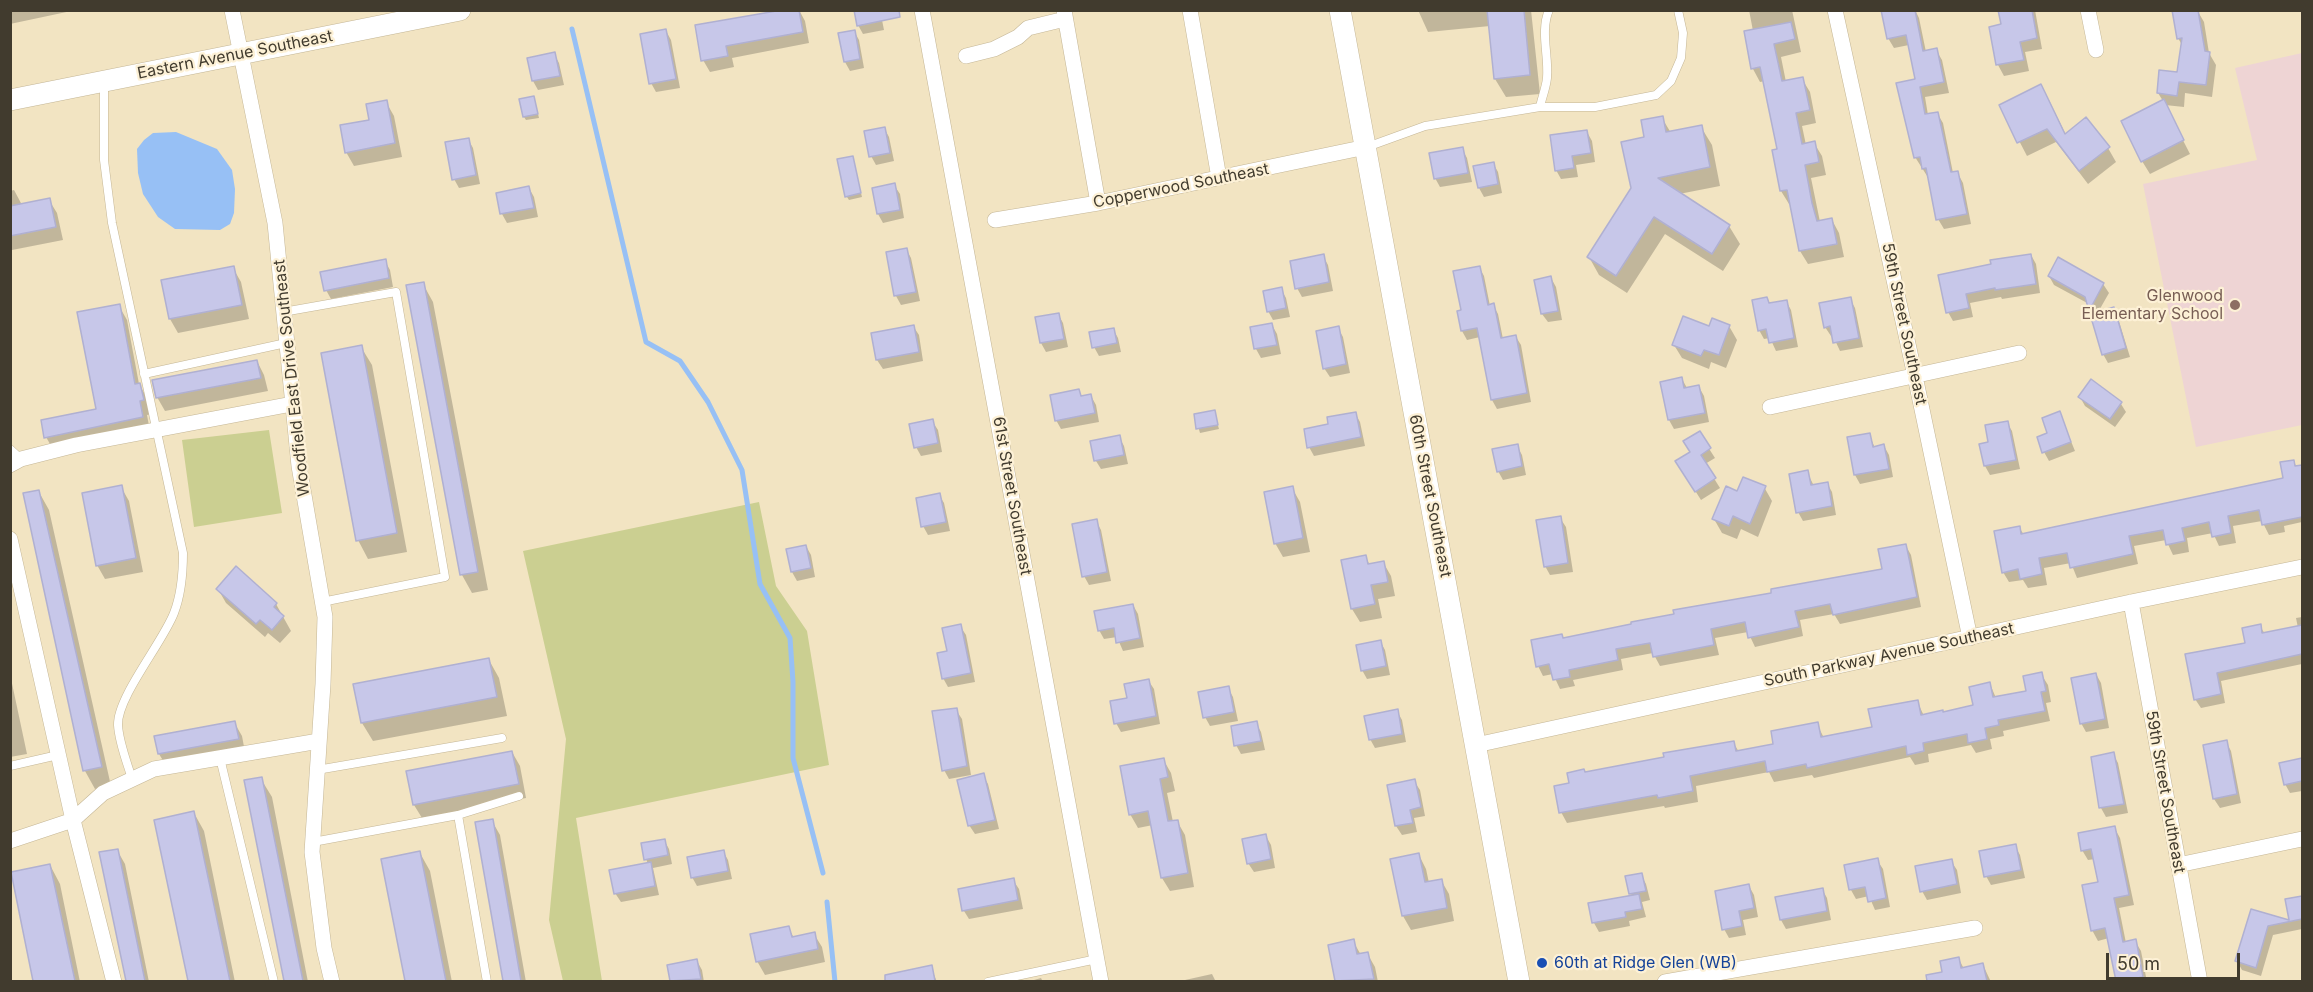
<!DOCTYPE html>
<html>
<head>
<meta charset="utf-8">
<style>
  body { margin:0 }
  #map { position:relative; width:2313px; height:992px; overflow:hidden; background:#f2e4c2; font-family:Inter,sans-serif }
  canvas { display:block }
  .frame { position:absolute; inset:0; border:12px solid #413b2e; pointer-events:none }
  .scale { position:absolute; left:2106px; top:953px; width:134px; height:27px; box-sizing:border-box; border:3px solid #413b2e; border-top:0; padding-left:8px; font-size:18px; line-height:21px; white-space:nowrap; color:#413b2e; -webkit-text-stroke:4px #fdf1d6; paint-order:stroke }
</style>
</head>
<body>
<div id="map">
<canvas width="2313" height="992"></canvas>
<div class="frame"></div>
<div class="scale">50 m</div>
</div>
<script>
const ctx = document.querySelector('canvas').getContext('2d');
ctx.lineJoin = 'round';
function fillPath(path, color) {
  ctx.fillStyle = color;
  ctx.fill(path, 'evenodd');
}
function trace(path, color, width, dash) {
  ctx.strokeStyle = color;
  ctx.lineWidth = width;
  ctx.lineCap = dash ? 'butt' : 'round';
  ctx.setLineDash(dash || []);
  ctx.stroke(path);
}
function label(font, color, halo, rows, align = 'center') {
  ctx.font = font + ' Inter,sans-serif';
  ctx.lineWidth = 4.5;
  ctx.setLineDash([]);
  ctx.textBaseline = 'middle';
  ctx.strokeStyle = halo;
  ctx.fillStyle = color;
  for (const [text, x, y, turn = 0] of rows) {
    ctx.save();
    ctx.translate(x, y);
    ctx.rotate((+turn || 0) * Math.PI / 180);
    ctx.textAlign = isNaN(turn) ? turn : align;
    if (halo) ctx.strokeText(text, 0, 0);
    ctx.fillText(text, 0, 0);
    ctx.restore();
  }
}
fillPath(new Path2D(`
  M2302,53V425L2196,447L2143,184L2257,160L2235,68Z`), '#eed4d4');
fillPath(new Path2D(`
  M269,430L282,513L194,527L182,440Z
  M759,502L776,586L807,631L829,765L576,818L602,981H563L549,920L566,739L523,551Z`), '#cbcf91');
fillPath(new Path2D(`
  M176,132L217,149L232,170L235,189L234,213L230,224L220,230L175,229L158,217L143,194L138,173L137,149L144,140L153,133Z`), '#97c0f5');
fillPath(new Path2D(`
  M10,10H76L10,24Z
  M799,10L805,21L809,43L732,58L734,67L710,72L703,60L696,27Z
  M880,10L884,30L863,34L858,25Z
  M1418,10H1531L1540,94L1506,97L1495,79L1490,26L1428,32Z
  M1749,10H1792L1801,52L1781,57L1786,82L1802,79L1810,92L1816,123L1802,126L1806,145L1814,143L1822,156L1826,175L1811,178L1819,217L1820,222L1832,220L1839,233L1844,257L1808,264L1800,251L1791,203L1789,204L1781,191L1779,150L1765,81L1760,82L1753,69V31Z
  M1882,10H1915L1919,18L1926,52L1936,50L1942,60L1949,93L1925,97L1928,115L1937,113L1943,123L1953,173L1957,172L1963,183L1971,224L1944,229L1938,219L1929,179L1915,157L1917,81L1909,45L1894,48L1888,38Z
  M1999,10H2035L2042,49L2025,52L2029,71L2004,76L1998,65L1990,28L2002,26Z
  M2197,10L2204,22L2209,53L2216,65L2212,97L2185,93L2184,107L2165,105L2190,154L2150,174L2142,161L2163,101L2158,93L2179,74L2182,45L2178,38Z
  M666,31L671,40L680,88L656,92L651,83Z
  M854,31L859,40L864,68L850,71L845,62L840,34Z
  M554,54L559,63L564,85L538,90L533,81Z
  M534,97L539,118L526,120L524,117Z
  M2049,100L2066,135L2108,148L2116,162L2088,184L2056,142L2027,156L2001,106Z
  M386,102L394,116L402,157L354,166L346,152Z
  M1662,118L1671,133L1701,127L1712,145L1720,186L1679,194L1729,226L1740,244L1723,271L1665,234L1627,293L1599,275L1589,257L1632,188L1646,138Z
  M884,128L889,137L894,161L876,165L871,156Z
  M1587,132L1592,141L1595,162L1576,165L1578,177L1561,179L1556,170Z
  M468,139L473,148L480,184L459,188L454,179Z
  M1462,149L1467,158L1472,182L1440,187L1435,178Z
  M852,157L862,197L849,200L847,197Z
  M1493,163L1498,172L1502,193L1484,197L1479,188Z
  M894,185L900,194L904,218L883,223L878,214Z
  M529,188L534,197L538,217L507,223L502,214L498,194Z
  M14,190L22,205L49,200L57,213L63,240L12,250L10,247V191Z
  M906,249L911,258L920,301L901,305L896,296L888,253Z
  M2031,255L2036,264L2040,293L2002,299L2001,297L1970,303L1973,317L1953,321L1948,312L1940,276Z
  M1323,256L1328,265L1333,291L1302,297L1297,288Z
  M385,261L390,270L393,287L331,299L326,290Z
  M1479,267L1484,276L1490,306L1493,305L1498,314L1503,339L1516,337L1521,345L1531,402L1497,409L1492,400L1480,337L1467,340L1462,331L1459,312L1463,311Z
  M233,268L241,282L249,319L178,333L170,319L163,282Z
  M2049,276L2103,284L2109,293L2097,314L2113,309L2118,318L2130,357L2108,363L2103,354L2089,304L2054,285Z
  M1551,278L1556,287L1562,320L1548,322L1542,314Z
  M423,284L433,302L488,590L472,593L462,575L407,287Z
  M1281,289L1286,298L1290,317L1273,320L1268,311Z
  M1767,298L1770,304L1786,301L1791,310L1798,347L1776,351L1770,338L1764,339L1759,330Z
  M1850,299L1855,308L1863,347L1840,351L1833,336H1831L1825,327Z
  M119,306L127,320L139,384L147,398L151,414L147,415L150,431L54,451L46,437L97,410Z
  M1058,314L1063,323L1068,347L1046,352L1041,343Z
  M1272,325L1277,334L1281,354L1261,358L1256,349L1252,329Z
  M913,326L919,335L923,361L883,369L877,360Z
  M1729,326L1737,340L1726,368L1711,362L1709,369L1682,358L1674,345Z
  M1338,328L1343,337L1350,373L1330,377L1324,368Z
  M1113,329L1118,338L1121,352L1099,356L1094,347Z
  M361,347L372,365L407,552L368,559L358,540Z
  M257,361L264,375L268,391L165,411L157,397Z
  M1682,379L1687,388L1699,387L1704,396L1709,422L1674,429L1669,420Z
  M1079,391L1082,397L1091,396L1096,405L1099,422L1061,429L1056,420Z
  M2080,397L2121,404L2126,412L2115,427L2085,406Z
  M1214,412L1219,429L1200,433L1195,416Z
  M2059,412L2075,451L2049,461L2044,452Z
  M1355,413L1360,422L1365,446L1314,456L1309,447L1330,425Z
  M932,421L938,430L942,452L921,456L916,447Z
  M2007,423L2012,431L2020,469L1990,475L1985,466L1981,445L1990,443Z
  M1699,433L1715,458L1705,464L1720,488L1701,500L1682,470Z
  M1869,434L1875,448L1884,446L1889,455L1893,477L1860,484L1855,475L1848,439Z
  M1119,437L1124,446L1128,464L1101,469L1096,461Z
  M1517,446L1522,455L1526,475L1503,480L1498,471Z
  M2293,461L2297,467L2302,466V522L2284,526L2285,532L2269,535L2262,521L2233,526L2236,543L2219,546L2213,533L2187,538L2189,552L2173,555L2166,540L2134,546L2138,564L2077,578L2071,563L2044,568L2047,585L2028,588L2023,580L2009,582L2003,572L2019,527L2024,535L2285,479Z
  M1807,472L1814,486L1827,483L1832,492L1836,515L1803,521L1798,512Z
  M121,487L129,501L143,572L105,579L97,565Z
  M1764,487L1772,501L1758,537L1741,529L1737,539L1722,533L1714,519L1738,493Z
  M1292,488L1300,502L1310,552L1283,557L1275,543Z
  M39,492L49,510L111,786L95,789L85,771Z
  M939,495L944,503L950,531L928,535L923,526Z
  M1560,518L1566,527L1573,572L1550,575L1545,566Z
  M1096,521L1101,530L1111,581L1089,585L1084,576Z
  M806,546L811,555L815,577L797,581L792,572Z
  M1906,546L1911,555L1921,607L1840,624L1834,614L1800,620L1803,636L1755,647L1748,632L1715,638L1719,655L1660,666L1653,653L1621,659L1623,670L1573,680L1575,686L1560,689L1553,674L1543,676L1538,666L1563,639L1884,570Z
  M1365,557L1370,565L1383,562L1391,576L1395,596L1378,599L1382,618L1360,622L1352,609Z
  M218,589L276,604L291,631L280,643L268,633L265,637L226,603Z
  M1133,605L1138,614L1144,647L1123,651L1117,637L1104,639L1099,630Z
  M2302,617V664L2221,681L2225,703L2201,708L2195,699L2187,655L2247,645L2260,626L2265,634L2298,628L2296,618Z
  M960,626L966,635L975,682L948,687L943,678L948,652Z
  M1380,641L1385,650L1390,675L1367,679L1362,670Z
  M489,660L499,678L507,716L373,741L362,723Z
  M10,674L27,754L10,757Z
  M2041,674L2048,685L2051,702L2046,703L2050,721L2003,731L2004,736L1990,739L1992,749L1976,753L1971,745L1928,754L1929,762L1915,765L1910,757L1814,778L1812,775L1774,782L1769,772L1696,786L1698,802L1665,808L1664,806L1567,823L1561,812L1571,784L1585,774L1733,742L1739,752L1775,745L1817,724L1824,738L1874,728L1917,701L1924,716L1975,707L1990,684L1996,698L2027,692Z
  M2096,674L2101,683L2109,728L2086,732L2081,723Z
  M1148,680L1154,689L1160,724L1121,732L1116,723L1128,699Z
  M1228,688L1233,697L1238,721L1210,726L1205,717Z
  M956,710L962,719L971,775L949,779L944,770Z
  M1397,711L1402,720L1406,742L1375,748L1370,739Z
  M234,722L242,736L245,752L167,767L159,754Z
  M1256,723L1261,732L1265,750L1241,754L1236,745Z
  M2226,742L2231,751L2241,803L2220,808L2214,799Z
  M512,752L520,766L526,798L422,818L414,805Z
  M2113,754L2118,763L2128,813L2106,817L2101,808L2093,758Z
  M1163,759L1171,773L1175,791L1167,793L1173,822L1177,821L1185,835L1194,887L1170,891L1162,878L1153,825L1138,828L1130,814Z
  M2302,760V791L2290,793L2285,784L2281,764Z
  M983,775L988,784L999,829L975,834L969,825Z
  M261,779L272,797L308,982H286L246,782Z
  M1414,781L1420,790L1425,816L1414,818L1417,832L1402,835L1396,826L1389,786Z
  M194,813L204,831L235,982H190L156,821Z
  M492,821L500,835L526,982H505L477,823Z
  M2114,827L2120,838L2134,905L2119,908L2126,943L2135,941L2141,951L2147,982H2118L2109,938L2098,941L2092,930L2099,883L2095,859L2088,860L2082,850Z
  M1266,836L1271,845L1275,868L1254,872L1248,863Z
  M664,840L669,849L672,864L653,868L659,895L621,902L615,893L648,864L646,859Z
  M2015,846L2020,855L2025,878L1991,885L1986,876Z
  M117,850L125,864L149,982H127L101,854Z
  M723,851L728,860L732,879L697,886L692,877Z
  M420,853L430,871L452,982H407L383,860Z
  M1419,855L1426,869L1429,883L1441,880L1449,894L1454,921L1411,930L1403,916L1392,860Z
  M1877,860L1883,869L1890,907L1875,910L1869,896L1856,899L1851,890L1846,866Z
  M1951,861L1957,870L1961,893L1927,900L1922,891Z
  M50,865L60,884L80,982H35L13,873Z
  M1641,875L1646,884L1650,900L1642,902L1646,917L1629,921L1630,926L1599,932L1594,923L1632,897L1627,877Z
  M1013,880L1019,889L1023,909L969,919L964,911Z
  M1749,886L1754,895L1758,917L1743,920L1746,935L1729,938L1724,929Z
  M1822,889L1827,898L1831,920L1786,929L1781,920Z
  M2302,897V929L2273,935L2261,976L2242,970L2237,961L2252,911L2291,922L2287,901Z
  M788,927L794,938L814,934L822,947L825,962L765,975L757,961Z
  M1353,941L1361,955L1367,953L1375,967L1378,982H1336L1330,946Z
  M1959,959L1964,969L1983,965L1991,982H1945L1942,962Z
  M697,961L702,970L704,982H672L669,966Z
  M931,967L937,982H908L906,972Z
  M1212,974L1216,982H1185V980Z
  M1041,978L1043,982H1027Z`), '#0003');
trace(new Path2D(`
  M572,29L646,342L680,361L708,402L742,470L760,584L790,638L793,682V758L823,873
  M827,902L835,982`), '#97c0f5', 5);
const building = new Path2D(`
  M782,10H799L803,32L726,46L728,56L701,61L695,25Z
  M854,10H899L900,17L857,26Z
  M1487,10H1524L1530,75L1494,79Z
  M1881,10H1915L1923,51L1937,48L1944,82L1920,87L1925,114L1938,112L1951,172L1958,171L1967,214L1936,220L1926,168L1922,169L1920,157L1914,158L1896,83L1915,79L1906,35L1887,39Z
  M1998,10H2032L2037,38L2020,42L2024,60L1996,65L1989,27L2001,24Z
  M2172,10H2198L2205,51L2210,52L2206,85L2179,82L2177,96L2157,93L2159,70L2177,72L2182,38L2177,39Z
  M1791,22L1795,39L1774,44L1782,81L1803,77L1810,110L1796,113L1802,144L1815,141L1819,162L1805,165L1812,203L1817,221L1832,218L1837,244L1799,251L1787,190L1780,191L1772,150L1777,149L1760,67L1751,69L1744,31Z
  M666,29L676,79L649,84L640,34Z
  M855,30L860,59L844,62L838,33Z
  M555,52L560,76L532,81L527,58Z
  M2041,84L2065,134L2086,117L2110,147L2079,171L2047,129L2017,143L1999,105Z
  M534,96L538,114L523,117L519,99Z
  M2164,99L2184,140L2141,162L2121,121Z
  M387,100L395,143L345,153L340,125L369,120L366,104Z
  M1663,116L1666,132L1702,125L1710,167L1658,178L1730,225L1712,254L1654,217L1616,276L1587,257L1631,188L1621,142L1644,137L1641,120Z
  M885,127L890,153L869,157L864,131Z
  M1587,130L1591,153L1572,156L1574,168L1555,171L1550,135Z
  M469,138L476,175L452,180L445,142Z
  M1463,147L1468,173L1434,179L1429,153Z
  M853,156L861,193L845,197L837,159Z
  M1494,162L1498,184L1478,188L1473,166Z
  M895,183L900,210L877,214L872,188Z
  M529,186L534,208L500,214L496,193Z
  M50,198L56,227L10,236V206Z
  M907,248L916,292L894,296L886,252Z
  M1324,254L1329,282L1295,289L1290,261Z
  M2031,254L2036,284L1995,290V288L1966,294L1969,308L1946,313L1938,275L1991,264L1990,260Z
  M2058,257L2104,283L2089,311L2085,297L2048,276Z
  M386,259L389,278L324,291L320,272Z
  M234,266L242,305L169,319L161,280Z
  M1480,266L1488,305L1494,303L1501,338L1516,335L1527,393L1491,400L1477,328L1461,331L1457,311L1461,310L1453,271Z
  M1551,276L1558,311L1541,314L1534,280Z
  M424,282L478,572L460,575L406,285Z
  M1282,287L1286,308L1267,312L1263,291Z
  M1767,297L1769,303L1787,300L1794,338L1769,343L1766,329L1758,331L1752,300Z
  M1851,297L1859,338L1833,343L1830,326L1824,328L1819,303Z
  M120,304L135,384L140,383L144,400L140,401L143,417L44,438L41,420L96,409L77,312Z
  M2114,307L2126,348L2102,355L2090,314Z
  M1059,313L1064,339L1040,343L1035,317Z
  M1683,316L1709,326L1712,318L1730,325L1719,355L1704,350L1701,356L1672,345Z
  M1272,323L1277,345L1254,349L1250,327Z
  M914,325L919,352L876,360L871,333Z
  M1339,326L1346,364L1323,369L1316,331Z
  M1114,328L1117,343L1092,348L1089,332Z
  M362,345L397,533L356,541L321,353Z
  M257,360L261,378L156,398L152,380Z
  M1682,377L1684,388L1699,385L1705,413L1668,420L1660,382Z
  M2091,379L2122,402L2110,419L2078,397Z
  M1079,389L1081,396L1091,394L1095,413L1055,421L1050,395Z
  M1215,410L1218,425L1196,429L1194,414Z
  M2060,411L2071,442L2042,453L2037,437L2047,433L2042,418Z
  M1356,412L1361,437L1307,448L1304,429L1328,424L1327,417Z
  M933,419L938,443L914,448L909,424Z
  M2008,421L2016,460L1984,466L1979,444L1988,442L1985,425Z
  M1700,431L1711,448L1701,455L1716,478L1695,492L1675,461L1690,452L1683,441Z
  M1870,433L1873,447L1884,444L1889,469L1854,475L1847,437Z
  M1120,435L1124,455L1094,461L1090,441Z
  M1518,444L1522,466L1497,472L1492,449Z
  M2294,460L2295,466L2302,465V517L2262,525L2259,510L2228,516L2231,533L2212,537L2209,522L2182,528L2185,541L2166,545L2163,530L2129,536L2133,554L2070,568L2067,553L2039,558L2042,574L2020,579L2018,569L2002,573L1994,531L2020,526L2021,534L2283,478L2280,462Z
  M1808,470L1811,485L1828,482L1832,506L1796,513L1789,474Z
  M1743,477L1766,486L1750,524L1733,516L1729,526L1712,519L1726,486L1737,491Z
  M122,485L136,558L96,566L82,493Z
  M1293,486L1303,538L1274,544L1264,492Z
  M39,490L102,767L83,771L23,493Z
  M940,493L946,522L921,527L916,498Z
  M1561,516L1568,563L1544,567L1536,520Z
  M1097,519L1107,572L1082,577L1072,524Z
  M1906,544L1917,597L1833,615L1830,604L1795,611L1799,627L1748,638L1745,622L1711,629L1714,645L1653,657L1650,643L1616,649L1618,660L1569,670L1570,677L1553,680L1549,664L1536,667L1531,640L1562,634L1563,638L1631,624V622L1674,614L1673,610L1771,593V589L1882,569L1878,549Z
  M806,545L811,568L791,572L786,549Z
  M1366,555L1368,564L1384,561L1388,582L1371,585L1375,604L1351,609L1341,560Z
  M236,566L277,603L274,607L284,616L272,630L260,620L256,624L216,589Z
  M1133,604L1140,638L1116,643L1114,628L1098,631L1094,611Z
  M961,624L971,673L942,679L937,653L947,651L942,628Z
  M2261,624L2262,633L2302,625V654L2217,673L2221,694L2194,700L2185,654L2245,643L2242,628Z
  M1381,640L1386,666L1361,671L1356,645Z
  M489,658L497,697L361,723L353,684Z
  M2042,672L2046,691L2041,692L2045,711L1998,720L1999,725L1985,728L1987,739L1968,743L1967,734L1923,743L1924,751L1907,755L1906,746L1807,768L1806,764L1767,772L1765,761L1690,776L1693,791L1658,798L1657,795L1559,813L1554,786L1569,783L1567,773L1584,769L1585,772L1664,757L1663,753L1734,741L1736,751L1773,744L1771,731L1818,722L1821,737L1872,727L1868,709L1918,700L1921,715L1943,710V712L1973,705L1969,687L1990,682L1993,697L2026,691L2023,676Z
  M2096,673L2105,719L2080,724L2071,678Z
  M1149,679L1156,716L1114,724L1110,701L1127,698L1124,684Z
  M1229,686L1234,712L1203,718L1198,692Z
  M957,708L967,766L942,771L932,711Z
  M1398,709L1402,734L1369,740L1364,716Z
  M235,721L239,739L158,754L154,736Z
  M1257,721L1261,741L1234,746L1231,726Z
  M2227,740L2237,794L2213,799L2203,745Z
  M512,751L519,784L413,805L406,771Z
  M2114,752L2124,804L2099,808L2091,757Z
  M1164,758L1168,777L1160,779L1168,821L1178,820L1188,873L1161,878L1148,811L1129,815L1120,766Z
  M2302,758V781L2284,785L2279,763Z
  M984,773L995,820L968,826L957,780Z
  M262,777L303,981H284L244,780Z
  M1415,779L1421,807L1410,810L1413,823L1395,826L1387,785Z
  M194,811L230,981H188L154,820Z
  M493,819L521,981H503L475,822Z
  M2115,826L2129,895L2114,898L2123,942L2136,939L2143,977L2119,981H2116L2105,928L2091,931L2082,885L2098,882L2091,849L2081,851L2078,833Z
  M1266,834L1271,859L1247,864L1242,839Z
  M665,839L668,855L644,860L641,843Z
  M2016,844L2021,870L1984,877L1979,851Z
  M118,849L145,981H126L99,852Z
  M724,850L728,871L691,878L687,857Z
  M420,851L446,981H405L381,859Z
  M1419,853L1425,882L1442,879L1447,908L1402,916L1390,859Z
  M1878,858L1886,898L1868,902L1865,887L1849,890L1844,865Z
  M1952,859L1957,884L1920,892L1915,866Z
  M651,862L655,886L614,894L609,870Z
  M50,864L75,981H33L11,872Z
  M1642,873L1646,891L1629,894L1625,876Z
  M1014,878L1018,900L962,911L958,889Z
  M1749,884L1754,908L1739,911L1742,926L1722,930L1715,891Z
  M1823,888L1827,911L1780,920L1775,897Z
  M1639,894L1642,909L1625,912L1626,917L1592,923L1588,903Z
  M2302,896V919L2268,926L2256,968L2235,961L2251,909L2289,920L2285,899Z
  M789,926L792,937L815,932L818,949L756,962L750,934Z
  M1354,939L1357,954L1368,952L1374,979L1335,981L1328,945Z
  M1959,957L1961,968L1983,963L1987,981H1927L1926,975L1942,972L1940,961Z
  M697,959L701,979L670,981L667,965Z
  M932,965L935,981H885V975Z`);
fillPath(building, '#c7c7e9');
trace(building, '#b0b0d1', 1.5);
const lane = new Path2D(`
  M104,83V160L112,223L183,553C183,572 181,595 174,613C163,642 117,697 118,725C119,743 127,762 132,779
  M1540,107C1542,97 1546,88 1547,78C1549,56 1540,31 1549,10
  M1367,147L1425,126L1540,107H1595L1656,95L1671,81L1681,58L1683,33L1678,10
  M283,312L396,292L445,577L322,602
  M144,374L286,343
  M10,449L21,459
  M220,758L274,982
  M10,766L58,755
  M317,770L502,738
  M458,815L487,982
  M313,842L458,815L519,796
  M988,982L1097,959`);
const street = new Path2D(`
  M232,10L275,223L299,466L325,617L323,684L312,852L324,948L332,982
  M922,10L1101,982
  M1064,10L1098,203
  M1190,10L1219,178
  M1835,10L1915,376L1970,638
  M2088,10L2096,50
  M966,56L994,49L1018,37L1028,28L1065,19
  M995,220L1098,203L1366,147
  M1770,407L2019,353
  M10,465L21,459L76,445L292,404
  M10,539L73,820L114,982
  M2131,602L2200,982
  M1476,745L2131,602L2302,567
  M10,841L73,820L103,793L154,769L319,741
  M2178,865L2302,839
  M1665,982L1975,928`);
const secondary = new Path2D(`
  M1340,10L1519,982
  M10,100L460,10`);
trace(lane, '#c4b696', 9);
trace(street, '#c4b696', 16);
trace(secondary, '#c4b696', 22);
trace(lane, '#fff', 8);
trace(street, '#fff', 15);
trace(secondary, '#fff', 21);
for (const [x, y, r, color] of [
  [2235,305,6,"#8d6e63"],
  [1542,963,6,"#1a4fb4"]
]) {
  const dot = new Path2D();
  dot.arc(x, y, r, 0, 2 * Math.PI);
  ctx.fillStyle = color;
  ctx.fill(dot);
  trace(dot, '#fdf1d6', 2);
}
label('16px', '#413b2e', '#fdf1d6', [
  ["Eastern Avenue Southeast",235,55,-11],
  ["Copperwood Southeast",1181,186,-11],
  ["59th Street Southeast",1904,324,78],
  ["Woodfield East Drive Southeast",292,378,-96],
  ["61st Street Southeast",1012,496,80],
  ["60th Street Southeast",1430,496,79],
  ["South Parkway Avenue Southeast",1889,655,-12],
  ["59th Street Southeast",2165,792,80]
]);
label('16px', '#785e54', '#fdf1d6', [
  ["Glenwood",2223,296],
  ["Elementary School",2223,314]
], 'right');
label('16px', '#164399', '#fdf1d6', [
  ["60th at Ridge Glen (WB)",1554,963]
], 'left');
</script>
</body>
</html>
